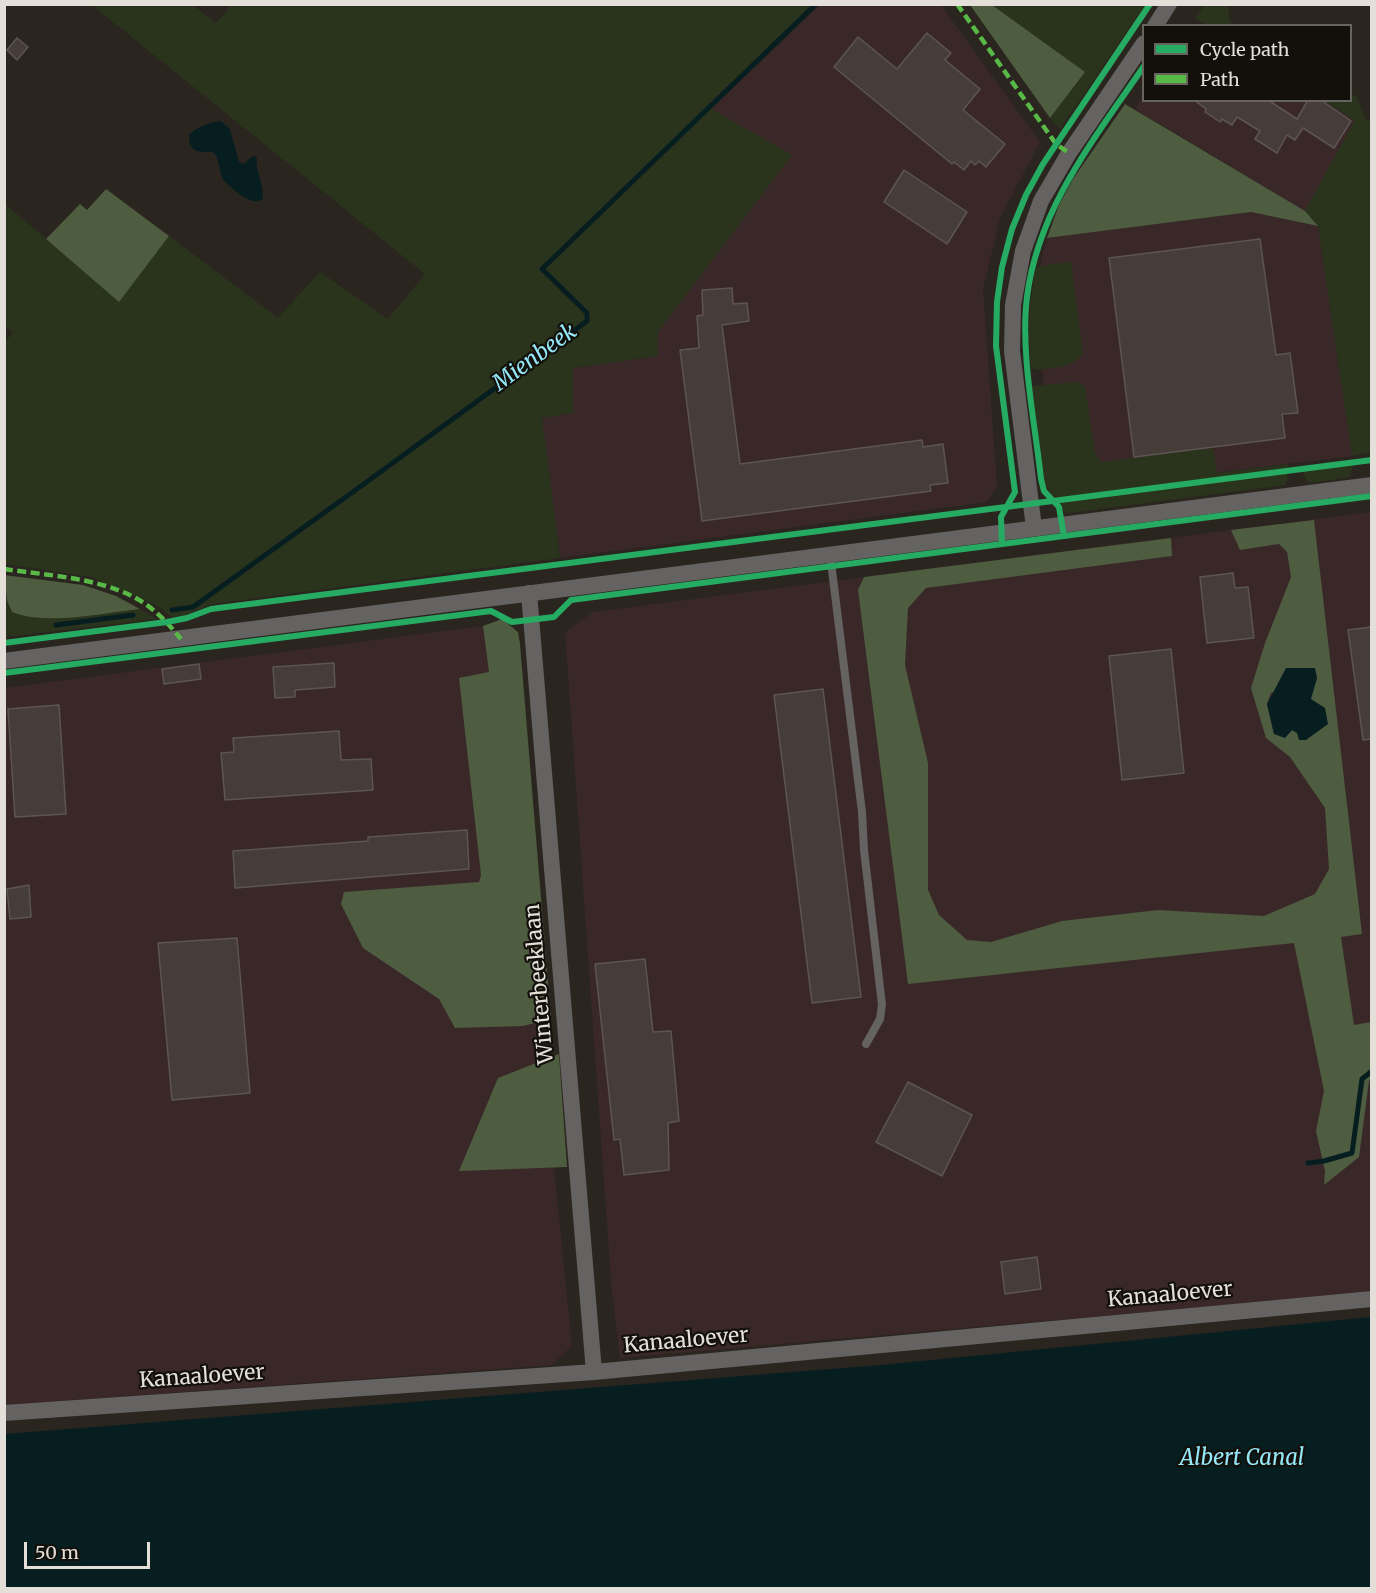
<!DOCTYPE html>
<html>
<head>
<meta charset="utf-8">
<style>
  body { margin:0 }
  #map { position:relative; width:1376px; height:1593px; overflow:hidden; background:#2a251f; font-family:Merriweather,serif }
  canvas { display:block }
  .frame { position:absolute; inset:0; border:6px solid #e4dfd8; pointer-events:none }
  .legend { position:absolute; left:1142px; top:24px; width:210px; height:78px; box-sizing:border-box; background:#13100b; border:2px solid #67635d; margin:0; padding:8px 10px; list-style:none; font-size:18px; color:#e4dfd8 }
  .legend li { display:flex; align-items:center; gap:12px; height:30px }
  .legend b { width:30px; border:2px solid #67635d }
  .scale { position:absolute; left:24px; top:1542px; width:126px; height:27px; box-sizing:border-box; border:3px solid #e4dfd8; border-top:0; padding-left:8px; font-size:18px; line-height:21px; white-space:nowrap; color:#e4dfd8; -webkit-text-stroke:4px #13100b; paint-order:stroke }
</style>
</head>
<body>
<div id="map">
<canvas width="1376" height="1593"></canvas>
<div class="frame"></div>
<ul class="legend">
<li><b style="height:8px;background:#26ab63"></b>Cycle path</li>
<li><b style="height:8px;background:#58b947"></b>Path</li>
</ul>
<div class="scale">50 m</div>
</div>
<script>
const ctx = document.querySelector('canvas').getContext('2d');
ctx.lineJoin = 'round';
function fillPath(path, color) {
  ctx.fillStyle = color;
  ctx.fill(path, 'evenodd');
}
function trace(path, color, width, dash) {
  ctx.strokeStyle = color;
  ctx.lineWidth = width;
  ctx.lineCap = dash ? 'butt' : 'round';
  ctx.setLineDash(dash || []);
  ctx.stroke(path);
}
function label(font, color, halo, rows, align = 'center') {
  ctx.font = font + ' Merriweather,serif';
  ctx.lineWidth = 4.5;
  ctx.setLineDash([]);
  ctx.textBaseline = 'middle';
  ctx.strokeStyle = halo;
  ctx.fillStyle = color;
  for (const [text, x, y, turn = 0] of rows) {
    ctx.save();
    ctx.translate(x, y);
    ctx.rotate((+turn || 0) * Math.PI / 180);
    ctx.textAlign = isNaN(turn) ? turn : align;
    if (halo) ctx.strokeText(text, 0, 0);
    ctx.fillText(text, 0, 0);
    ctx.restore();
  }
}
fillPath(new Path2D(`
  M820,5H941L1040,142L1000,218L983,289L997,486L987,502L560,558L542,418L573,413V368L658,356V332L791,155L711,109Z
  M1143,97L1144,100L1324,101L1355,120L1305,211L1135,109Z
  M1251,212L1318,226L1352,456L1058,492L1045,434L1039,270L1047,238Z
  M1371,512V1291L1216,1306L620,1358L611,1281L565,632L593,612Z
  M483,626L539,1017L572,1346L552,1365L5,1405L4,688Z`), '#3a2829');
fillPath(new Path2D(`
  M232,4L813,5L708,107L792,155L658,332V356L573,368V413L542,418L560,558L212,604L182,616L172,617L157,606L91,577L5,564L4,343L13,333L5,325V204L119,301L169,236L278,318L320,272L388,319L425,274L92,5H192L216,23Z
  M1206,4L1227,5L1231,23L1236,25H1207L1195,18Z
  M992,5H1145L1060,129L1050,118L1085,72Z
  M1351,94L1357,97L1367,122L1371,118V452L1352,456L1318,226L1305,211L1355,120L1324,101L1350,100Z
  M1071,261L1083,353C1073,369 1054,367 1036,370L1031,367C1027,333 1029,301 1036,267Z
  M1076,382L1085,386L1095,453L1101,462L1213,448L1217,473L1288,464V468L1058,498L1051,494L1044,481L1032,386Z
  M1353,464L1350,477L1311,483L1306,480L1303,471Z
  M1288,473L1286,485L1069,513L1064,512L1059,502Z
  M4,586L7,600L47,619L140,609L157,619L5,637Z`), '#2a341d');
fillPath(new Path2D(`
  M970,5H992L1085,72L1050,118Z
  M1125,104L1305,211L1318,226L1251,212L1047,238L1059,205L1073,179Z
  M106,189L169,236L119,302L46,239L80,204L87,210Z
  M1314,520L1362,934L1341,937L1354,1025L1371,1022V1079L1369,1081L1359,1157L1324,1185L1325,1171L1316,1131L1324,1091L1294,943L908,984L858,590L864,577L1171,538L1172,556L926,588L908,608L905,665L928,763V890L939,915L967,940L991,942L1062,921L1158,910L1264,916L1315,894L1329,869L1325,808L1290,757L1266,738L1251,688L1265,643L1291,577L1287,552L1279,544L1240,550L1231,530ZM1317,678L1297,733L1292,730L1274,733L1267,704L1271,693Z
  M4,575L83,585L116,596L140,609C103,613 47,626 12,612L7,600Z
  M502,619L518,632L520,644L551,1019L523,1026L455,1028L439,999L363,948L341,904L344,892L479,882L481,875L459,678L489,672L483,626Z
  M559,1054L567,1167L459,1171L498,1078Z`), '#4e5c3f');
fillPath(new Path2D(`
  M221,121L230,129L239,162L244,164L251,157L256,156C258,162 256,166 258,172C261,183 263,187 263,199C260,200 258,202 254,201C245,200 228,186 223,179C218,170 221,160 213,152C198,152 189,153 189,135C198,126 208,123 221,121Z
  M1286,668H1315L1317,678L1311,699L1325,708L1328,724L1306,740H1299L1297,733L1292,730L1285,738L1274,734L1267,704Z
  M1371,1317V1588H5V1434L881,1365Z`), '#071e21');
trace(new Path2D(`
  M172,610L193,607L357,489L587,321V313L542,269L816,4
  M56,625L133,615
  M1308,1163L1324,1161L1352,1153L1362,1079L1372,1071`), '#071e21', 5);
const building = new Path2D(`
  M927,33L951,53L945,60L980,89L963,110L1005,144L986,167L979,161L975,165L971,161L964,170L954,162L952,164L834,67L858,37L897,69Z
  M17,38L28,47L17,60L7,50Z
  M1194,100H1268L1297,119L1308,100H1321L1351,121L1334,148L1303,128L1295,140L1287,135L1277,153L1255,139L1260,131L1237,117L1232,125L1222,119L1220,122L1205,112L1206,109Z
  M904,170L967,212L947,244L884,202Z
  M1260,239L1276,355L1290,353L1298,413L1282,414L1285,438L1134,457L1109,258Z
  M732,288L733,304L747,303L749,321L722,325L740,464L922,440L923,447L943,444L948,483L930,485L931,491L702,521L680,350L699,348L697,316L703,315L702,290Z
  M1233,573L1235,588L1248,587L1254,638L1207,643L1200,577Z
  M1371,627V739L1363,740L1348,630Z
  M1171,649L1184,773L1122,780L1109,656Z
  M334,663L335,687L295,690V697L275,698L273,667Z
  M199,664L201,679L164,684L162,669Z
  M823,689L861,997L812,1003L774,695Z
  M59,705L66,814L15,817L8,709Z
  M339,731L341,760L371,759L373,790L225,800L221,753L234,752L233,738Z
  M467,830L469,869L235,888L233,851L368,841V837Z
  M29,885L31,917L10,919L7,889Z
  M237,938L250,1093L172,1100L158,943Z
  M645,959L653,1032L671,1031L679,1121L668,1123L669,1170L624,1175L620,1139L614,1140L595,964Z
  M908,1082L972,1115L942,1176L876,1142Z
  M1037,1257L1041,1289L1005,1294L1001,1262Z`);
fillPath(building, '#463c38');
trace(building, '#5c5652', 1.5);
trace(new Path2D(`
  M830,554L862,812L864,850L882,1005L880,1019L866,1044`), '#656262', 8);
trace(new Path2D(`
  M1155,26L1169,4
  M1034,528L1012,351L1013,305L1023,251L1041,201L1069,153L1144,43
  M529,593L594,1372
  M4,661L1372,485
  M4,1413L594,1372L1372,1299`), '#656262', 16);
trace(new Path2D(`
  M957,4L1056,144L1069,153
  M4,569C50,576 115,578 152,609C163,618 172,628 181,639`), '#58b947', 4.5, [9, 4.5]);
trace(new Path2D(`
  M1064,536L1059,507L1044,491L1041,479C1035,423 1020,352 1027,297C1038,208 1095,138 1144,66
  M1002,544L1001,517L1015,492L996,346L997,302L1002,267L1012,229L1026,195L1043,164L1150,4
  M4,643L167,622L187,618L211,609L1372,460
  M4,673L491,611L512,622L554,617L571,600L1372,496`), '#26ab63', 6);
label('21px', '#e4dfd8', '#13100b', [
  ["Winterbeeklaan",540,984,-95],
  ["Kanaaloever",1170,1295,-5],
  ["Kanaaloever",686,1341,-5],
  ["Kanaaloever",202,1377,-4]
]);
label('italic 22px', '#94e8f7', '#13100b', [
  ["Mienbeek",535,358,-36],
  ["Albert Canal",1242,1459]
]);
</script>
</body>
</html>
